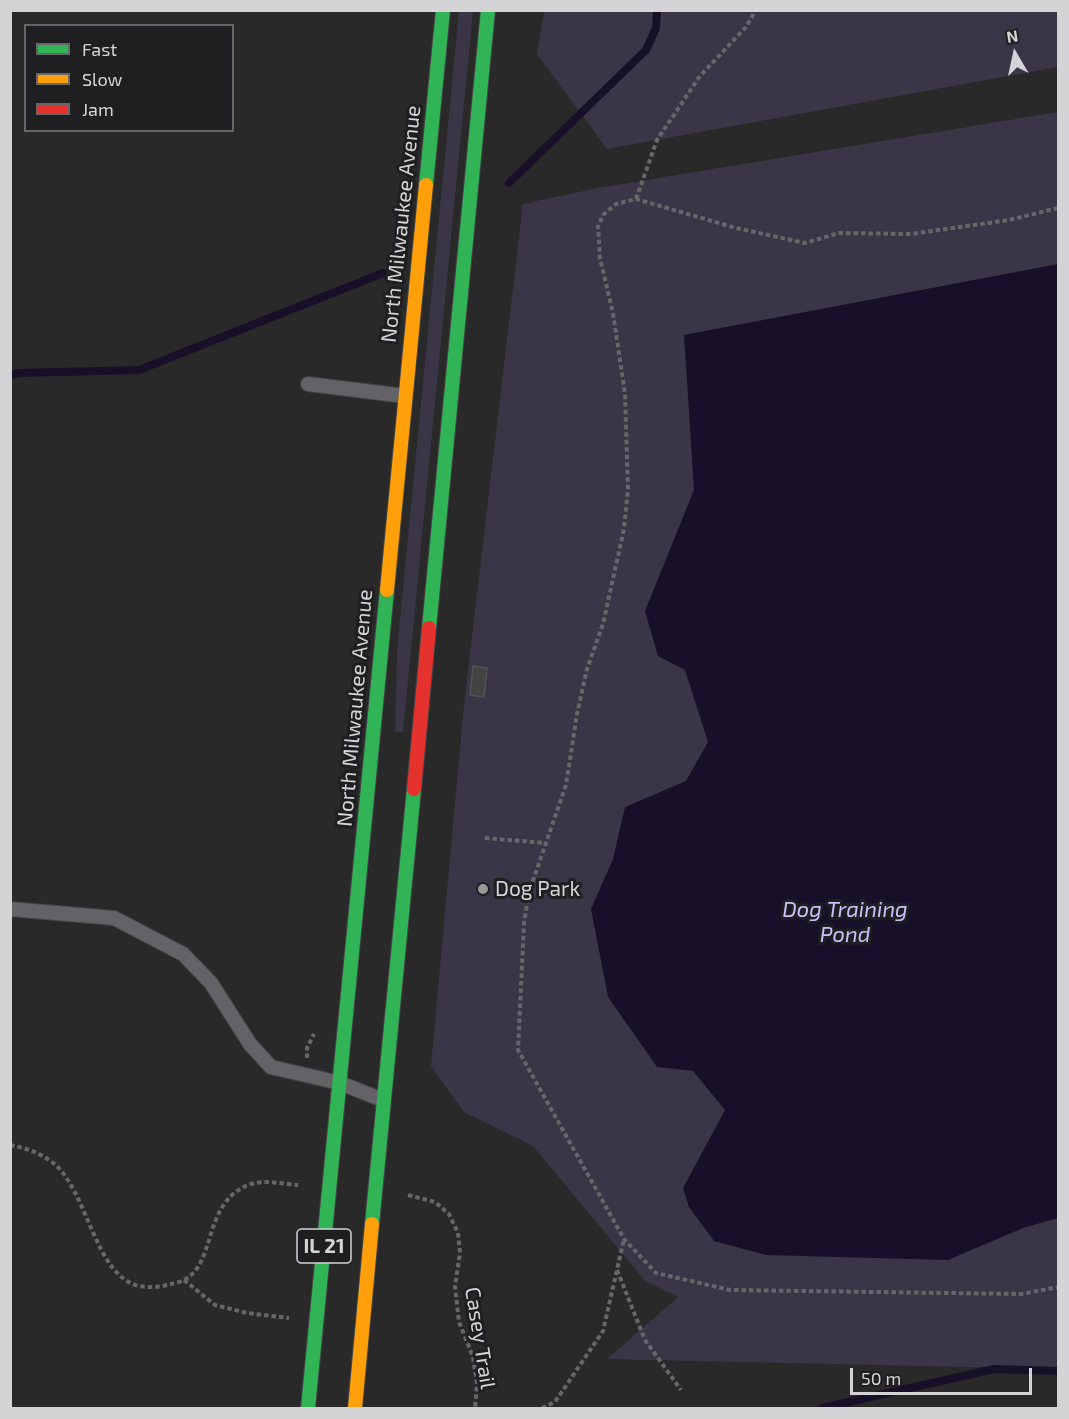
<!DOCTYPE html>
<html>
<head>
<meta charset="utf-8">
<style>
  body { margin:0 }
  #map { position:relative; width:1069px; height:1419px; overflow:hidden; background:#29292a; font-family:"Exo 2",sans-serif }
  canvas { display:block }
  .frame { position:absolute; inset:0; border:12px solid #d4d4d6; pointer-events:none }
  .legend { position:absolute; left:24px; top:24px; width:210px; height:108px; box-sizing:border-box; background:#1f1e21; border:2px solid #676769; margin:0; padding:8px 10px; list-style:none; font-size:18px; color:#d4d4d6 }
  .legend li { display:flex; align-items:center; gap:12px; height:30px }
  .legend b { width:30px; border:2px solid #676769 }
  .north { position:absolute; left:985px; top:24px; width:60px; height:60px; -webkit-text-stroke:4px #1f1e21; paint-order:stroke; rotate:351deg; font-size:16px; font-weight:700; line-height:24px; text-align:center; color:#d4d4d6 }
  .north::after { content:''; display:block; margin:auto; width:21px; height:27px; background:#d4d4d6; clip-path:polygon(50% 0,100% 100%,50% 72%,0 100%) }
  .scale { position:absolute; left:850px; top:1368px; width:182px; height:27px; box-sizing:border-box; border:3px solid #d4d4d6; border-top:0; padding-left:8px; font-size:18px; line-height:21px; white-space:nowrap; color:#d4d4d6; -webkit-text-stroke:4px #1f1e21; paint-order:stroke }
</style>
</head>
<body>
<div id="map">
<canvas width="1069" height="1419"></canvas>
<div class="frame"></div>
<ul class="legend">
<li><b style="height:8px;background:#30b455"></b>Fast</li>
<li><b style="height:8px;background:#ff9f0a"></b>Slow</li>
<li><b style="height:8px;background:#e5322d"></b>Jam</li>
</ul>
<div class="north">N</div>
<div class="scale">50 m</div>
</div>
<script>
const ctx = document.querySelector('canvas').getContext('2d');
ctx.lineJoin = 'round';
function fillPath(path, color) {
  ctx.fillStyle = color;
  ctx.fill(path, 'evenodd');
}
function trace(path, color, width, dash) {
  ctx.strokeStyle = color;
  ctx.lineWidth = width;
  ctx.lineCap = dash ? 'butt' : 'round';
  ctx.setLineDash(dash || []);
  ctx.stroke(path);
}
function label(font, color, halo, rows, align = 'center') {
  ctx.font = font + ' "Exo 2",sans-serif';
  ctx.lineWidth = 6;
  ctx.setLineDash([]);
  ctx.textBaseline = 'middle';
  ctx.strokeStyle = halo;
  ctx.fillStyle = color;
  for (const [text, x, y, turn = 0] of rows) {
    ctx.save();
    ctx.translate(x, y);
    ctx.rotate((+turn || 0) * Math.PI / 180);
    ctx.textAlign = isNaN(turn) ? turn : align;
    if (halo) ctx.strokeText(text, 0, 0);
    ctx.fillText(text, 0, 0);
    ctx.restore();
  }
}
fillPath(new Path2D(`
  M459,11H473L403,732H395L397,651Z
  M544,11H1058V67L607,149L537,54Z
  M1058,112V1369L607,1359L678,1297L645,1281L533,1146L464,1112L431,1066L464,705L523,204L598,188Z`), '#3a3647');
fillPath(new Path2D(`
  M1058,264V1218L1023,1228L948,1260L766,1255L714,1241L689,1207L683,1188L725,1110L693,1071L657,1067L608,997L591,909L613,859L625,807L686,781L708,742L685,670L658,656L645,611L694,490L684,335Z`), '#181029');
trace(new Path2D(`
  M509,183L646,50L656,28L657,10
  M10,375L19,373L139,370L383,273
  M822,1408L994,1369L1058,1371`), '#181029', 8);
const building = new Path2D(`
  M473,666L487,668L484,697L470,695Z`);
fillPath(building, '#434344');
trace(building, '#545455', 1.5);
const lane = new Path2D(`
  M308,384L405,396
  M10,909L114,918L183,954L211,983L250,1044L271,1067L340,1083L383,1100`);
const fast = new Path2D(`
  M426,185L443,10
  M429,628L488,10
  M372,1224L414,789
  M308,1408L387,590`);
const slow = new Path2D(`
  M387,590L426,185
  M355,1408L372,1224`);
const jam = new Path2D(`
  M414,789L429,628`);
trace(lane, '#444446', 16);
trace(fast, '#444446', 16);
trace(slow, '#444446', 16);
trace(jam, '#444446', 16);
trace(new Path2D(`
  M636,199L657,140L700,76L746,27L756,10
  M1058,208L1009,220L911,234L839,233L805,243L736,228L636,199L616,204L603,215L598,227L600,258L613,313L625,394L628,489L624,529L603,624L587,669L577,714L566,785L529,892L524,923L518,1050L624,1239L656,1273L730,1290L1021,1294L1058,1287
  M485,838L545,843
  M307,1058V1048L314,1034
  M10,1145C26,1148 40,1153 52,1162C88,1189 94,1276 139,1286C150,1288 161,1287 171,1284C175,1283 181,1282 184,1280C217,1263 202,1204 248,1185C263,1179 283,1184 298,1185
  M408,1195L435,1202L449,1214L458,1233L460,1253L455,1286L459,1322L473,1357L477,1384L475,1408
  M617,1270L645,1340L681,1390
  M184,1280L215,1305L247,1313L289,1318
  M542,1408L555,1402L603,1331L624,1239`), '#676669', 4, [4.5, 3]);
trace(lane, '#636266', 14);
trace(fast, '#30b455', 14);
trace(slow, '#ff9f0a', 14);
trace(jam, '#e5322d', 14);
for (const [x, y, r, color] of [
  [483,889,6,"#98989a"]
]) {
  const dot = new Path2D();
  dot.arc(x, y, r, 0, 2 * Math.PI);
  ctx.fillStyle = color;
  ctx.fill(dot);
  trace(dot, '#1f1e21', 2);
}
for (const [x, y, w] of [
  [324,1246,54]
]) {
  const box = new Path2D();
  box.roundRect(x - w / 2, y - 17, w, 34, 4.5);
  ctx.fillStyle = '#1f1e21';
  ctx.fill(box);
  trace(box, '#d4d4d6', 1.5);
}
label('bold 20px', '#d4d4d6', null, [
  ["IL 21",324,1246]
]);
label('21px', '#d4d4d6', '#1f1e21', [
  ["North Milwaukee Avenue",401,224,-84],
  ["North Milwaukee Avenue",355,708,-85],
  ["Casey Trail",480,1338,81]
]);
label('21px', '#d4d4d6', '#1f1e21', [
  ["Dog Park",495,889]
], 'left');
label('italic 22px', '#cebefb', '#1f1e21', [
  ["Dog Training",845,910],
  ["Pond",845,935]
]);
</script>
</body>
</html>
